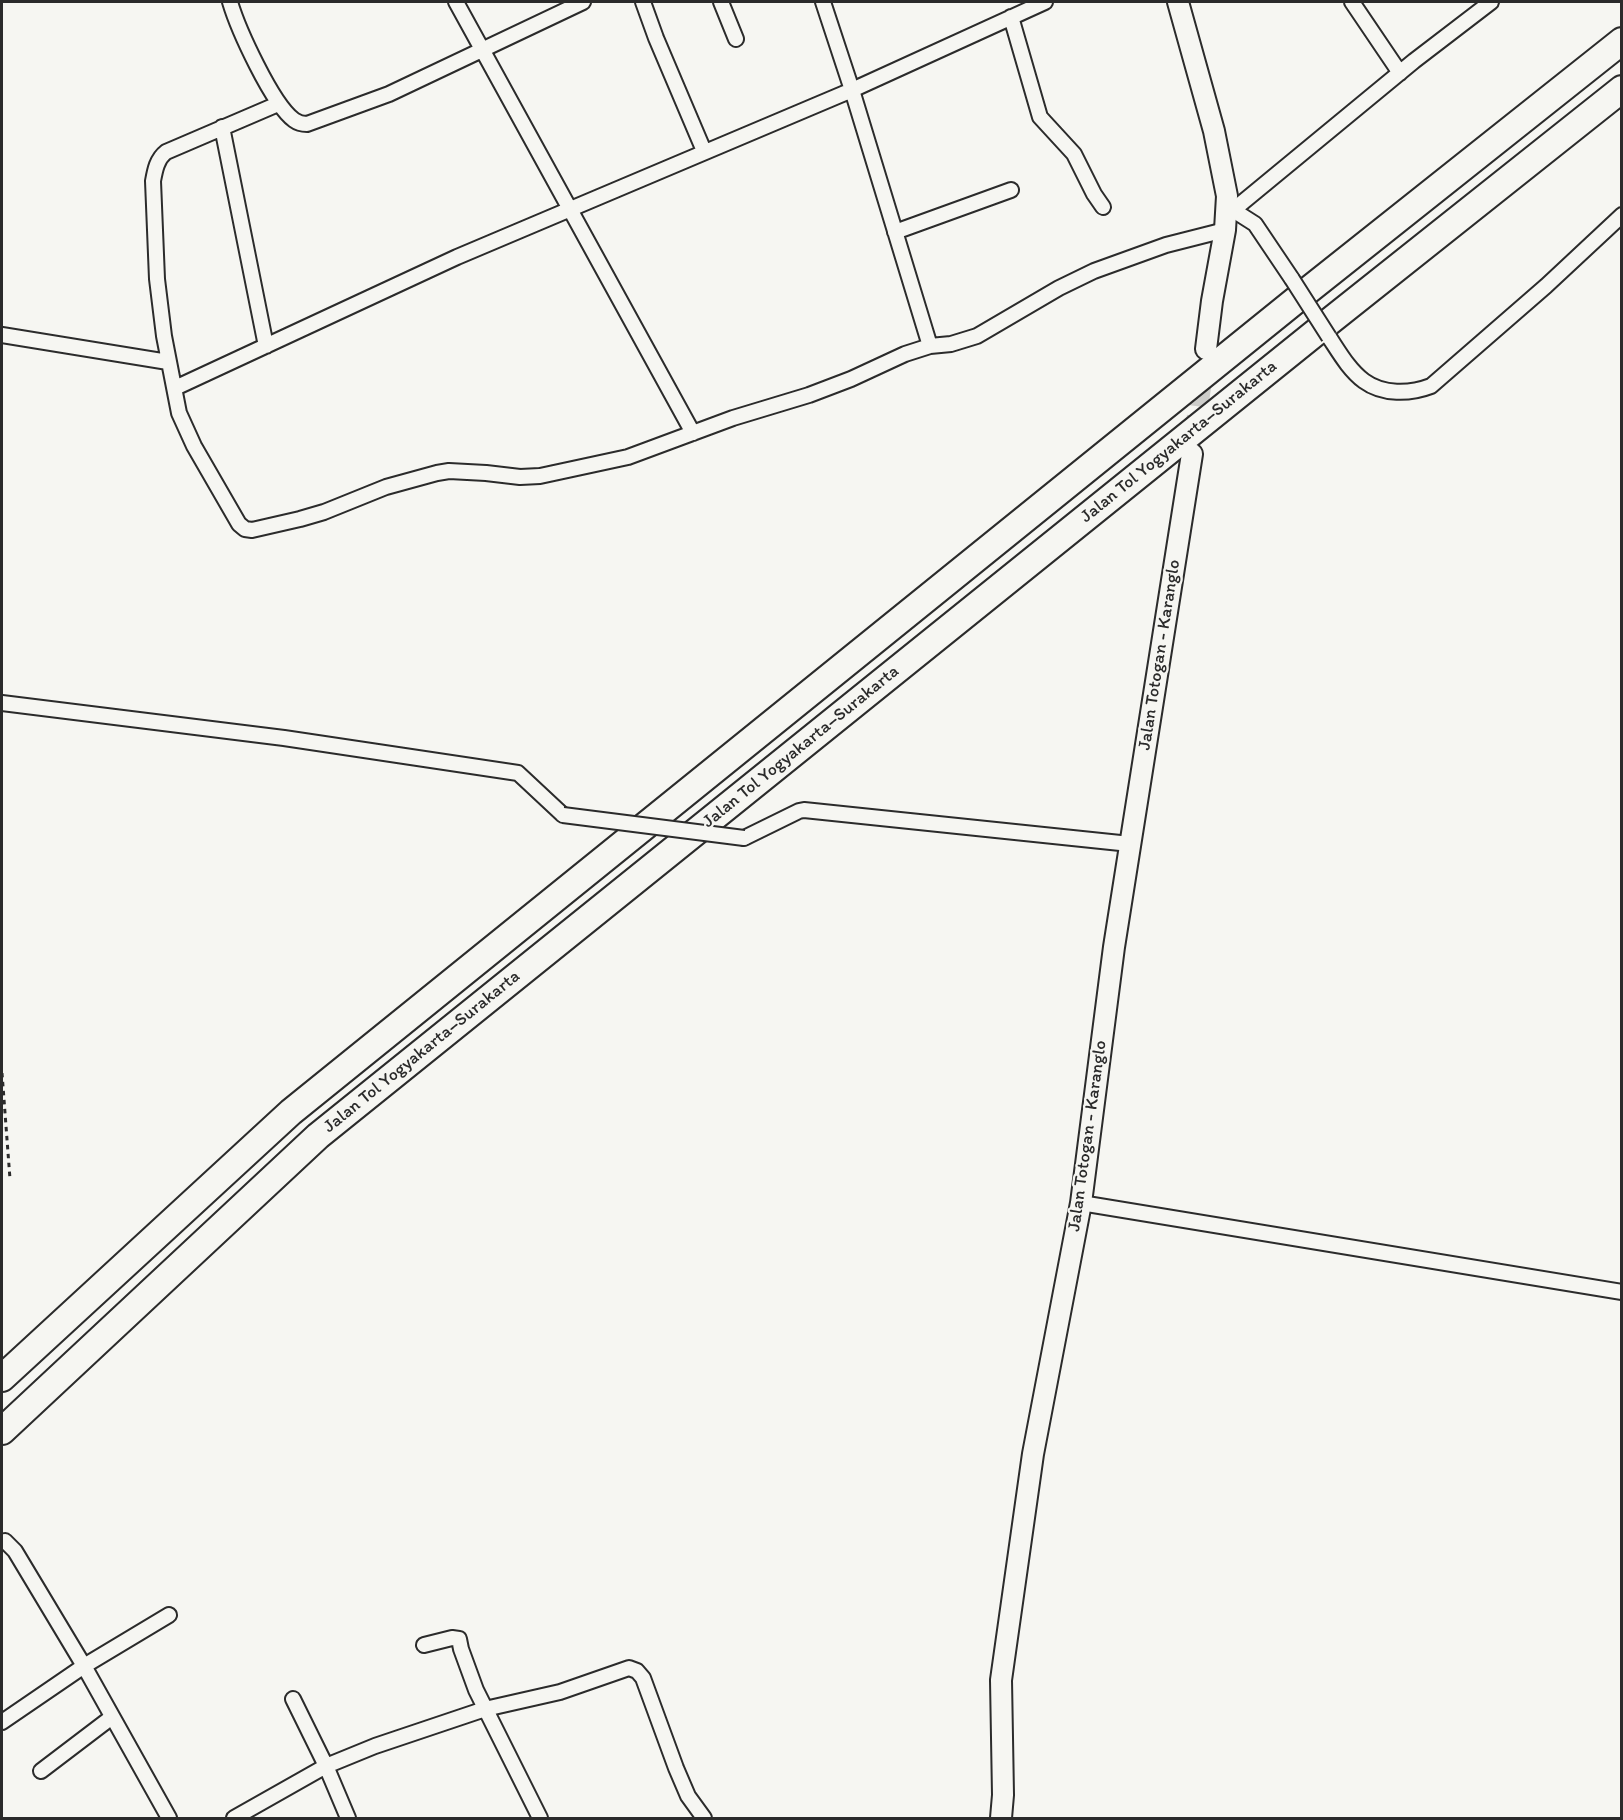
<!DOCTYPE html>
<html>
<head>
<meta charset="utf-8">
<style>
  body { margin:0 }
  #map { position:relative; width:1623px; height:1820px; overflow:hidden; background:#f6f6f2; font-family:Itim,sans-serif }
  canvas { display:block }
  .frame { position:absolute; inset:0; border:3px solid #2b2b2b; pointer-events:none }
</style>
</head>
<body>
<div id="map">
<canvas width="1623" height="1820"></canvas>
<div class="frame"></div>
</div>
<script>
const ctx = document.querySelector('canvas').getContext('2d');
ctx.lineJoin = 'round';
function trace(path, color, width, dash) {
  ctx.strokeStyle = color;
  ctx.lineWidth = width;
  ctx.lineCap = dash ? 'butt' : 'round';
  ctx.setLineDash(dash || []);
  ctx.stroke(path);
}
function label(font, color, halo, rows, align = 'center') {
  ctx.font = font + ' Itim,sans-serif';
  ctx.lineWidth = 4.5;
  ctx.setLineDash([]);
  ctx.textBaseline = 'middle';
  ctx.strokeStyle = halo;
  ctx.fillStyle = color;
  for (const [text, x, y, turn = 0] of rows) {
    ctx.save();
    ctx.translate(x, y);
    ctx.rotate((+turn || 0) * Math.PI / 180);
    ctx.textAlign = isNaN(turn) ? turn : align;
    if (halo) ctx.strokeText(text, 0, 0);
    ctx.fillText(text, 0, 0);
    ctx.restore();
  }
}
trace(new Path2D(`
  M1194,436L1204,367`), '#cdcdca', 20, [20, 10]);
const minor = new Path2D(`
  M230,2C238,29 272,104 294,120C298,123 303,124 307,124L389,94L583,2
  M456,2L693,433
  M643,2L656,38L704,151
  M721,2L736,39
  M823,2L852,90L930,346
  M1352,2L1400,73
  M1011,17L1040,117L1074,154L1094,194L1103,207
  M278,104L166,152C157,159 155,170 153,181L157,279L164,336L179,413L194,446L239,524L245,529L252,530L300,519L324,512L386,487L437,473L449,471L486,473L520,477L540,476L628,457L733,418L809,395L851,379L905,354L930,346L951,344L977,336L1059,288L1094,271L1166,245L1225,230
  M222,127L266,346
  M1233,210L1255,224L1292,279
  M1226,216L1414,61L1491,2
  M895,232L1011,190
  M2,335L168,362
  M1329,337C1339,352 1349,370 1364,381C1383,395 1410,394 1431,386L1546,286L1622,215
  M175,388L457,257L852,90L1045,2
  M2,703L284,738L518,773L563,815
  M744,838L799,811L804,810L1130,844
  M1081,1203L1622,1292
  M2,1542L5,1541L15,1551L84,1666L169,1818
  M424,1645L452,1638L459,1639L461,1649L476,1690L540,1818
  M293,1699L326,1766L348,1818
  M2,1722L84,1666L169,1615
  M41,1771L112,1717
  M234,1818L326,1766L375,1746L485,1709L560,1692L629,1668L637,1671L643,1678L676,1768L688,1796L704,1818`);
const secondary = new Path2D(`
  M1178,2L1214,131L1227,196L1225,230L1212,301L1206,349
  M1001,1818L1003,1795L1001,1680L1033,1454L1081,1203L1114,947L1192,454`);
const motorway = new Path2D(`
  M2,1378L291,1112L1296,300L1622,41
  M2,1431L318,1136L1320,329L1622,89`);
trace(minor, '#2b2b2b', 18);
trace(secondary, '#2b2b2b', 24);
trace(motorway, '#2b2b2b', 30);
trace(new Path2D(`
  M2,1073L10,1179`), '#2b2b2b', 3, [4.5, 4.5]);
trace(minor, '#f6f6f2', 14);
trace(secondary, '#f6f6f2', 20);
trace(motorway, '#f6f6f2', 26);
const minorBridge = new Path2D(`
  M1292,279L1329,337
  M563,815L744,838`);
trace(minorBridge, '#2b2b2b', 18, []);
trace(minorBridge, '#f6f6f2', 14);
label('18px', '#2b2b2b', '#f6f6f2', [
  ["Jalan Tol Yogyakarta–Surakarta",1179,442,-39],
  ["Jalan Totogan - Karanglo",1160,655,-81],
  ["Jalan Tol Yogyakarta–Surakarta",801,747,-39],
  ["Jalan Tol Yogyakarta–Surakarta",422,1052,-39],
  ["Jalan Totogan - Karanglo",1088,1136,-82]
]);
</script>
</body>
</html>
